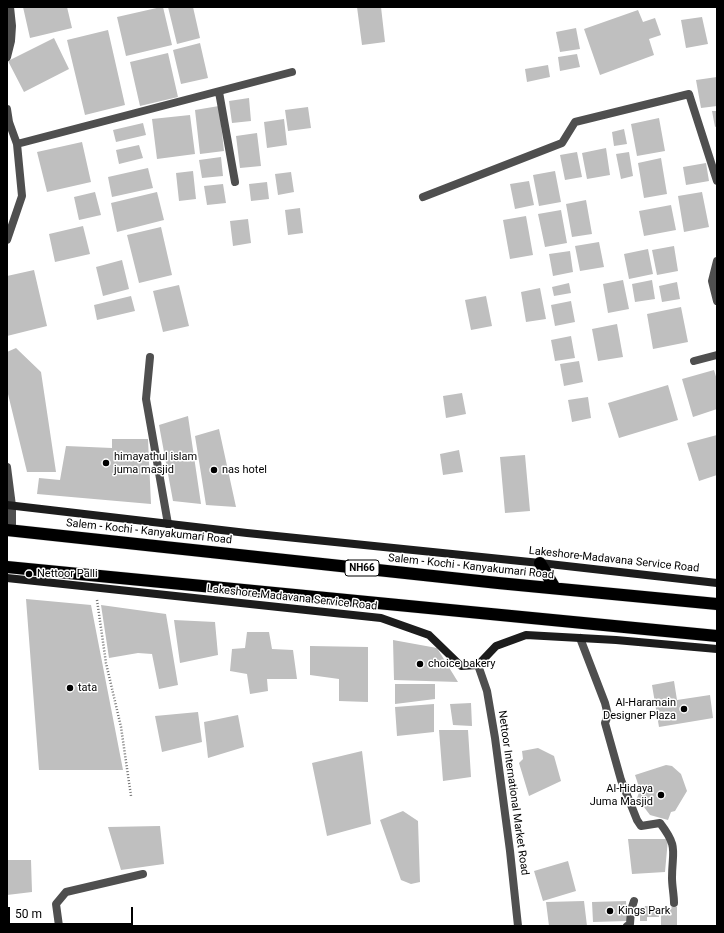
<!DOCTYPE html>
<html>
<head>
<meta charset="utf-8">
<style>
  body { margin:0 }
  #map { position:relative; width:724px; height:933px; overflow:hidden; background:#fff; font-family:Roboto,sans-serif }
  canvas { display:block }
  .frame { position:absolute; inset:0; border:8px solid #000; pointer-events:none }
  .scale { position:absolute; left:8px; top:907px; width:125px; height:18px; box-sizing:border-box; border:2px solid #000; border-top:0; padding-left:5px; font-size:12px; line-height:14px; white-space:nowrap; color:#000; -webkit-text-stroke:3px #fff; paint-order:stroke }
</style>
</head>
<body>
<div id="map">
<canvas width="724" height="933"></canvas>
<div class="frame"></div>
<div class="scale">50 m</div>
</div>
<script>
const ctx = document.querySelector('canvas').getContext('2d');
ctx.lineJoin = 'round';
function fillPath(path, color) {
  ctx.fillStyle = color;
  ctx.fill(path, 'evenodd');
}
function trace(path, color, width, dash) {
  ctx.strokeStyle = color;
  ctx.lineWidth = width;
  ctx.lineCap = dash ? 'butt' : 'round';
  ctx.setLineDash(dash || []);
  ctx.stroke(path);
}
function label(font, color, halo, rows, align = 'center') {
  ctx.font = font + ' Roboto,sans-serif';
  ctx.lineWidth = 3;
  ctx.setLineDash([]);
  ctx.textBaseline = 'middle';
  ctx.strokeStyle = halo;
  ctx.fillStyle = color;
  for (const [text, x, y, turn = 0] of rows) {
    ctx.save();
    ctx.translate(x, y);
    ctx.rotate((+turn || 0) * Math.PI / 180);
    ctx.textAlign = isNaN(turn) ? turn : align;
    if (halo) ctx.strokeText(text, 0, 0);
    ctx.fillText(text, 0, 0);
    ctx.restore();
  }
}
fillPath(new Path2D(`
  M23,7H67L72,28L30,38Z
  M161,7H163L172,45L126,56L117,17Z
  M168,7H193L200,38L177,44Z
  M357,7H381L385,42L362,45Z
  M638,10L643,22L655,18L661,35L649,39L654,55L600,75L584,29Z
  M702,17L708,44L686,48L681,20Z
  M576,28L580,49L560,52L556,32Z
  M108,30L125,105L85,115L67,40Z
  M54,38L69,69L24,92L8,61Z
  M200,43L208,78L181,84L173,50Z
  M168,53L178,97L140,106L130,62Z
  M577,54L580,67L560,71L558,57Z
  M548,65L550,77L527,82L525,69Z
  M717,77V106L701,108L696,80Z
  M249,98L251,121L232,123L229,101Z
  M219,106L224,151L200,154L195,110Z
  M308,107L311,128L288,131L285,110Z
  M712,111H717V126L715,127Z
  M190,115L195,154L157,159L152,119Z
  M659,118L665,151L637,156L631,124Z
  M284,119L287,145L267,148L264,122Z
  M143,123L146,135L116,142L113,130Z
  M624,129L627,144L614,146L612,132Z
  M257,133L261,166L240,168L236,136Z
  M82,142L91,182L47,192L37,152Z
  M139,145L143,158L119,164L116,150Z
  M606,148L610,175L587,179L582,153Z
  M577,152L582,177L565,180L560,155Z
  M629,152L633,176L621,179L616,154Z
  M221,157L223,176L202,178L199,160Z
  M661,158L667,194L644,198L638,163Z
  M706,163L709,181L686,185L683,167Z
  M148,168L153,188L112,197L108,177Z
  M193,171L196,199L179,201L176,173Z
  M555,171L561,202L539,206L533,175Z
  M291,172L294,192L278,195L275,174Z
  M529,181L534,205L515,209L510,184Z
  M267,182L269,199L251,201L249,184Z
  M223,184L226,203L207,205L204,186Z
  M95,192L101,215L79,220L74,197Z
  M157,192L164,220L117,232L111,203Z
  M702,192L709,227L684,232L678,196Z
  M586,200L592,234L572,237L566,204Z
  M671,205L676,230L644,236L639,211Z
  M300,208L303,233L288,235L285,210Z
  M561,210L567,243L545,247L538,214Z
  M526,216L533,255L510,259L503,220Z
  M248,219L251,243L233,246L230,221Z
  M83,226L90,254L55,262L49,234Z
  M161,227L172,275L139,283L127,235Z
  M599,242L604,267L580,271L575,246Z
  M674,246L678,271L657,275L652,250Z
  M648,249L653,274L629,279L624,254Z
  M570,251L573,272L553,276L549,254Z
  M122,260L129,289L103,296L96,267Z
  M34,270L47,326L7,336V276Z
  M623,280L629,309L608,313L603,284Z
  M652,280L655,299L635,302L632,284Z
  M677,282L680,299L662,302L659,286Z
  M569,283L571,293L554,296L552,287Z
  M179,285L189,326L163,332L153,291Z
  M540,288L546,319L526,322L521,292Z
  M131,296L135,311L97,320L94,305Z
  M486,296L492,326L471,330L465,300Z
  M571,301L575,322L555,326L551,305Z
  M681,307L688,342L653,349L647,314Z
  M617,324L623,357L598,361L592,329Z
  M571,336L575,358L555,361L551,340Z
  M16,348L41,372L56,472H27L7,390V352Z
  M579,361L583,382L564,386L560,364Z
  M714,370L717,380V409L693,417L682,379Z
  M668,385L678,420L619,438L608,403Z
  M462,393L466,414L446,418L443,396Z
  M588,397L591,418L572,422L568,400Z
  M188,416L201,504L173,501L159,425Z
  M219,429L236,507L206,505L195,436Z
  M717,435V475L699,481L687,443Z
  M112,439H148L151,504L37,494L39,478L60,480L66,446L112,448Z
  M459,450L463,472L443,475L440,454Z
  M525,455L530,511L505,513L500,457Z
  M26,599L91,605L123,770H39Z
  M101,605L166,614L178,685L159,689L152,654L138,653L109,658Z
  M174,620L215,622L218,655L180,663Z
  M247,632H269L272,649L293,650L297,679H267L268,691L250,694L247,674L230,671L232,649L245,648Z
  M393,640L437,648L458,682L394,680Z
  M310,646L368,647V702L339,701V679L310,675Z
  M674,681L677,700L710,695L713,718L659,727L652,685Z
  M395,684H435V699L395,704Z
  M471,703L472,726L453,725L450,704Z
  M434,704V732L397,736L395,707Z
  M198,712L202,742L162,752L155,716Z
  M238,715L244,747L208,758L204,722Z
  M439,730H468L471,777L443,781Z
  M538,748L554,756L561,781L529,796L519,763L523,759L522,751Z
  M362,751L371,824L327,836L312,763Z
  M666,765L672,766L681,774L687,791L675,811L671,812L668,820L650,815L637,798L640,790L635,775Z
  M403,811L418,821L420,882L411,884L401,880L380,820Z
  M160,826L164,864L121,870L108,827Z
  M628,839H668L665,872L632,874Z
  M7,860H31L32,892L7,895Z
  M568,861L576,891L543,901L534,871Z
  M584,901L587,926H549L546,902Z
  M626,901L627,921L593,922L592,902Z
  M645,906H652V912H659V917H647V921H640V910H644Z
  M661,907H677V926H661Z`), '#bfbfbf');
const highway = new Path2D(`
  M7,530L498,583L717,604
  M540,563L555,588
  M7,567L717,636`);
trace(highway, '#dbdbdb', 13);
trace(new Path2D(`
  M97,600L106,663L121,727L131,796`), '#717171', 2.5, [1, 2]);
trace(new Path2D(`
  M7,57L11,41L12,26L10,7
  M219,92L235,182
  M7,109L9,122L17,144L22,196L7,240
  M17,144L292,72
  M423,197L562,143L575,122L689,94L717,181
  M717,261L712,281L717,301
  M150,357L146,399L168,524
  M694,361L717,355
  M7,467L12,506V531
  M580,638L605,703L608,715L605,723L621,780L637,820L641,826L660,823C679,848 672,850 672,878C672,886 674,895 674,903
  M478,665L487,691L495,738L510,851L518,926
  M59,926L56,904L66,892L143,874
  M627,926L630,924L631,910L634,901`), '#4f4f4f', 8);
trace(new Path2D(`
  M7,505L247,533L540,563L717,583
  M7,578L381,618L429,635L461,666L478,665L496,646L526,635L616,640L717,649`), '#1c1c1c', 8);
trace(highway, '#000', 12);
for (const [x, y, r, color] of [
  [106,463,4,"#000"],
  [214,470,4,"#000"],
  [29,574,4,"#000"],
  [420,664,4,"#000"],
  [70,688,4,"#000"],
  [684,709,4,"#000"],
  [661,795,4,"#000"],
  [610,911,4,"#000"]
]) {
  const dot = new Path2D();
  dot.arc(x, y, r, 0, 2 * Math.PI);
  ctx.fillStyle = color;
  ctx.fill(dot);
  trace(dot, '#fff', 1.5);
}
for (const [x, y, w] of [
  [362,568,34]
]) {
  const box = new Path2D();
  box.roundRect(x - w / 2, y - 8, w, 16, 3);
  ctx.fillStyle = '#fff';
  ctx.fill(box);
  trace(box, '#000', 1);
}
label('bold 10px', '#000', null, [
  ["NH66",362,568]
]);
label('11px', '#000', '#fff', [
  ["himayathul islam",114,457],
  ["juma masjid",114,470],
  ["nas hotel",222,470],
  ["Nettoor Palli",37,574],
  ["choice bakery",428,664],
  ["tata",78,688],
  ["Al-Haramain",676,703,"right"],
  ["Designer Plaza",676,716,"right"],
  ["Al-Hidaya",653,789,"right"],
  ["Juma Masjid",653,802,"right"],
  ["Kings Park",618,911]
], 'left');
label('11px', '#000', '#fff', [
  ["Salem - Kochi - Kanyakumari Road",149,532,6],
  ["Lakeshore-Madavana Service Road",614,560,6],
  ["Salem - Kochi - Kanyakumari Road",471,567,6],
  ["Lakeshore-Madavana Service Road",292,598,6],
  ["Nettoor International Market Road",513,793,82]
]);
</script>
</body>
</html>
